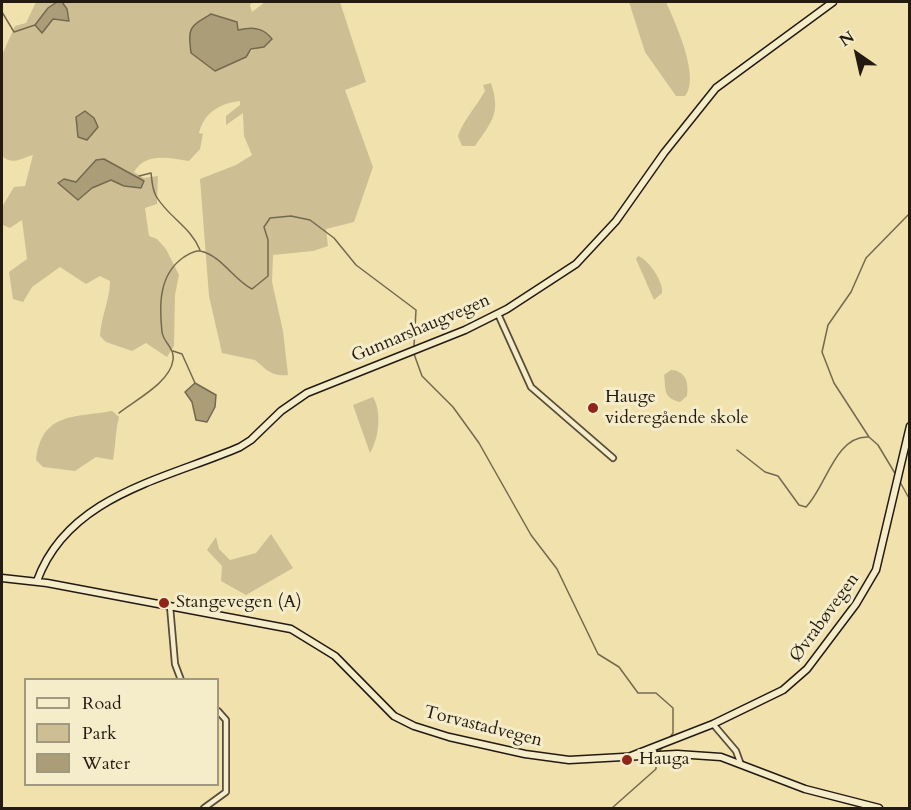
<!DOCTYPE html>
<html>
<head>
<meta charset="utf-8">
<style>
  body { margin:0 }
  #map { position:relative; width:911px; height:810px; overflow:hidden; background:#f0e1ad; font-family:Cardo,serif }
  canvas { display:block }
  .frame { position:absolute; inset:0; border:3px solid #231a12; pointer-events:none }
  .legend { position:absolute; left:24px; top:678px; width:195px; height:108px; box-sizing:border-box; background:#f5ecca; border:2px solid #a19880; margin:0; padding:8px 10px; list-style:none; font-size:18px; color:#231a12 }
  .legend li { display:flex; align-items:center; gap:12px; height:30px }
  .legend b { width:30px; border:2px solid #a19880 }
  .north { position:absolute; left:827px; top:24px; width:60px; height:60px; -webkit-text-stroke:4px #f5ecca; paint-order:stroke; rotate:326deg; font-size:16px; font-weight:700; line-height:24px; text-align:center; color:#231a12 }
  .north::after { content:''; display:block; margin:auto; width:21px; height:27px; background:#231a12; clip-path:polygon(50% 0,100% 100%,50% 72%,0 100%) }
</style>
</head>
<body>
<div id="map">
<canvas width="911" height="810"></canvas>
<div class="frame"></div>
<ul class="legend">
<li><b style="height:8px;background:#f5ecca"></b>Road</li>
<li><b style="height:16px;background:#cdbf93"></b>Park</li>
<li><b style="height:16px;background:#aa9d78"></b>Water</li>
</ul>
<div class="north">N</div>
</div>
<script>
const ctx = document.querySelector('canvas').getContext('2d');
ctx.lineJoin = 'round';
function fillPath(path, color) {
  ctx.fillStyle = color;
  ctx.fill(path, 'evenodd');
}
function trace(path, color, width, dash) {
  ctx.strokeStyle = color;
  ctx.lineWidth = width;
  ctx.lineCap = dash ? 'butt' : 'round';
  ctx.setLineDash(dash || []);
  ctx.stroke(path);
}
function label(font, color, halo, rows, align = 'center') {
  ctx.font = font + ' Cardo,serif';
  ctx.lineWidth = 6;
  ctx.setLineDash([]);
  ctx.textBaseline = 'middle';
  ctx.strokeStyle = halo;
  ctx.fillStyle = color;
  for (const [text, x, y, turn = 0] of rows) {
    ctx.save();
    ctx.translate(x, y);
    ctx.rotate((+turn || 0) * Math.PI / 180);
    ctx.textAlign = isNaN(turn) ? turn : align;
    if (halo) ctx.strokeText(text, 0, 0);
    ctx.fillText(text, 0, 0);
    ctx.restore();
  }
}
fillPath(new Path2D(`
  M36,2H57L48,8L53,19L69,21L67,9L62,2H252L250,5L252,12L265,2H340L366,82L345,90L373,167L354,222L326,229L328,246L313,251L273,255L272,282L283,331L288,375C271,377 266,369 255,360L222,353L209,296L200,179L236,165L252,155L244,136L243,113L226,125V116L240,105V101C220,103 204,113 199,133L203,134L200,149L189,161C168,158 146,152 134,172L144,178L158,176L157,204L145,208L149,236L157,239L166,249L179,275L175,295L174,346L167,357L146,343L132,351L106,342L100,336C101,316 110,300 110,281L100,276L86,284L60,267L32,287L23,302L13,299L9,272L27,259L22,220L10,228L3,225L2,207L14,187L25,186L33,155C21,158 13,166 2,156V55L15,26L26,23ZM238,30L268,33L246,57L215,71ZM104,159L144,181L124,186L111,180L92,188L78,200L58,182L64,179L76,182Z
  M629,2H666C675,22 701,78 685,96H676L645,52Z
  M491,83C501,114 492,121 475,146H462L458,136C464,119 476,107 485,91L483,85Z
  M638,256C648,259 664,282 662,293L654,300L636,259Z
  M671,370C686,371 689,383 687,396L680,402C663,398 666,390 664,375Z
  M373,397C382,412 379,438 370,453L353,405Z
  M112,411L119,417C115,432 116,445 113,460L96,457L75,471L43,467L36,460C42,412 73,418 112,411Z
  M271,534L293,568L246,595L221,581L222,566L207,550L216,537L219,549L230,560L256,553Z`), '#cdbf93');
const water = new Path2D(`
  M57,2H62L67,9L69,21L53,19L42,33L35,25L48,8Z
  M211,14L237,22L238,30C252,27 263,27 272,39L264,47L251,49L246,57L215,71L191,53C188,27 189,27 211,14Z
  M85,111L94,118L98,127L87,140L78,137L76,117Z
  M104,159L144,181L141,188L124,186L111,180L92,188L78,200L58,183L64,179L76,182L96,160Z
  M195,383L216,395L215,407L207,422L196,420L192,402L185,392Z`);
fillPath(water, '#aa9d78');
trace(water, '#74694f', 1.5);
trace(new Path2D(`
  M2,12L14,32L35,25
  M139,176L151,173C152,180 152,189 156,196C168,217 191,227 200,250
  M173,351L182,354L195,383
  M414,354L422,376L453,407L479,443L531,535L557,569L598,654L619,667L638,693H656L673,708V733L669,739
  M119,413C135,400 170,383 173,360C175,348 163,342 162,332C159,304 159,274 184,257C189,254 194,250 200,251C221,255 234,280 252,289L268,276V240L264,227L270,218L291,216L310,220L334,238L356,265L416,310L414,346
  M737,450L765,472L778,476L799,505L806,507C826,487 835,436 868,437
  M896,475L878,445L869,437L834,383L822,352L828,325L851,292L866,258L910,213
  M900,482L910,500
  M658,753L664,745
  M612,808L656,769V757`), '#74694f', 1.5);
const street = new Path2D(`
  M498,314L531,387L613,458
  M170,606L175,664L181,680
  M713,724L736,751L740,762
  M204,808L226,792V720L218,711`);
const secondary = new Path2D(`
  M2,578L47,583L291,629L335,656L394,716L414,726L449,737L525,754L569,760L677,754L721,757L805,789L879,808
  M37,581C68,495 166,479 240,447L251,440L281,411L307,393L465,330L507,309L576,264L616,221L664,153L716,88L833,2
  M631,756L713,724L783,690L807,669L856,604L876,570L910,426`);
trace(street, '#564c39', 8);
trace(secondary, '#231a12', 9);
trace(street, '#f5ecca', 4.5);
trace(secondary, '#f5ecca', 6);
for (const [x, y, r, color] of [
  [593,408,6,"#8f2418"],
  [164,603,6,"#8f2418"],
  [627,760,6,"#8f2418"]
]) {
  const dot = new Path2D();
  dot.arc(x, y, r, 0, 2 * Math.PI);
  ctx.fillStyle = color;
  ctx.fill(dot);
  trace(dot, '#f5ecca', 2);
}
label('18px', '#231a12', '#f5ecca', [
  ["Gunnarshaugvegen",421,329,-23],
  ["Øvrabøvegen",825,618,-54],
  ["Torvastadvegen",483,727,14]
]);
label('18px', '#231a12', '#f5ecca', [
  ["Hauge",605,398],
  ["videregående skole",605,419],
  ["Stangevegen (A)",176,603],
  ["Hauga",639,760]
], 'left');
</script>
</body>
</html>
